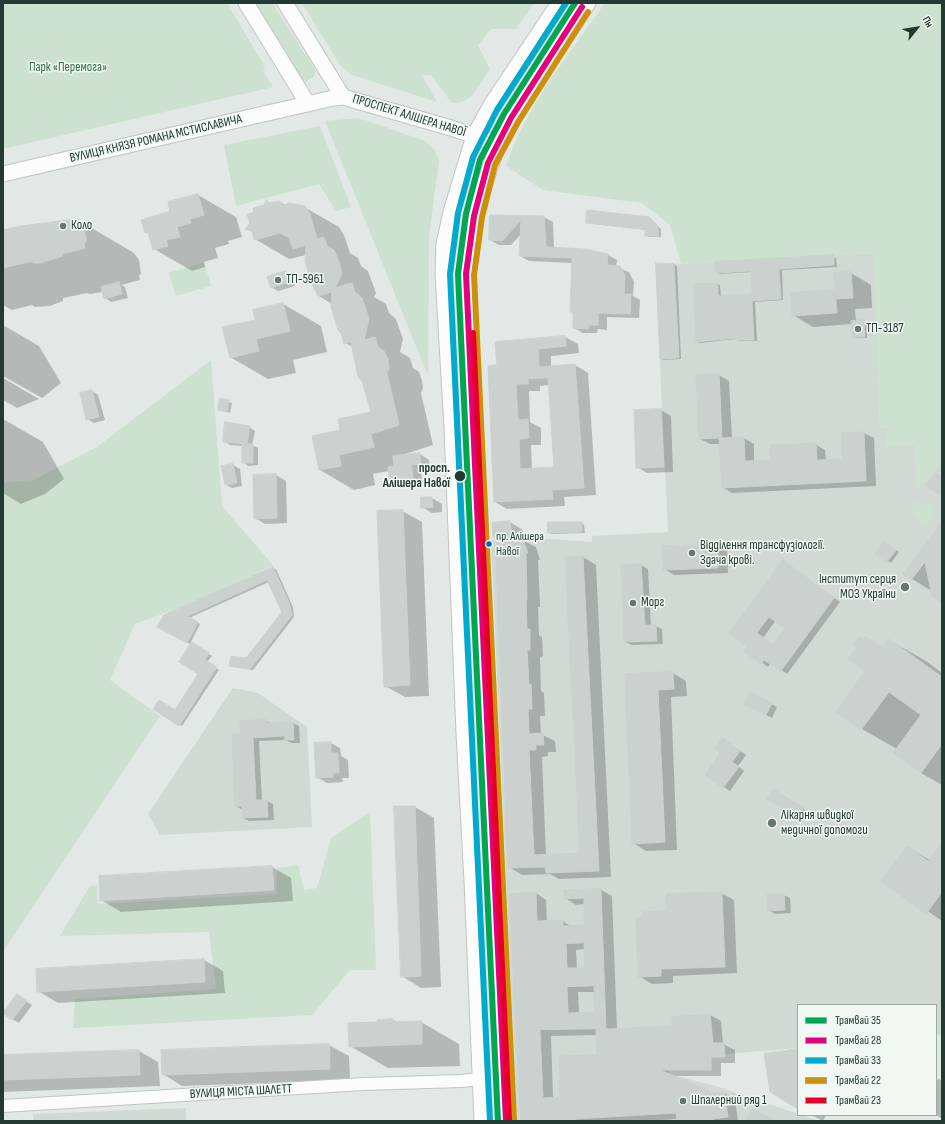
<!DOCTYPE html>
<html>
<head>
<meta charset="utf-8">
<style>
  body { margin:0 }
  #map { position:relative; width:945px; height:1124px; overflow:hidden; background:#e2e8e5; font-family:"Sofia Sans Condensed",sans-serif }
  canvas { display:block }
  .frame { position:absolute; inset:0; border:4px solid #223a31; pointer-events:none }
  .legend { position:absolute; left:797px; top:1004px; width:140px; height:112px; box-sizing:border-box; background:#f1f7f3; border:1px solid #9eaba5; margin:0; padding:5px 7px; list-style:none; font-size:12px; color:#223a31 }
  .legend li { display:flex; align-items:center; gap:8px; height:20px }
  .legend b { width:20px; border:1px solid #9eaba5 }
  .north { position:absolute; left:897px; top:8px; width:40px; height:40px; -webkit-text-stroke:3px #f1f7f3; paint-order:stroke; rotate:60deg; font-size:11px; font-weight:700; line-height:16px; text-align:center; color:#223a31 }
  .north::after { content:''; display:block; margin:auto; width:14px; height:18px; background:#223a31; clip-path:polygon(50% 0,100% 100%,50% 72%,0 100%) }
</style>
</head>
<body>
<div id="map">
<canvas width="945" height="1124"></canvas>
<div class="frame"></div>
<ul class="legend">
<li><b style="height:5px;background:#00a651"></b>Трамвай 35</li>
<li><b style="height:5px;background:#e5007d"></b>Трамвай 28</li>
<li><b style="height:5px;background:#00a9ce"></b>Трамвай 33</li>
<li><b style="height:5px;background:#cc900a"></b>Трамвай 22</li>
<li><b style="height:5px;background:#e4002b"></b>Трамвай 23</li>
</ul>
<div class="north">Пн</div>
</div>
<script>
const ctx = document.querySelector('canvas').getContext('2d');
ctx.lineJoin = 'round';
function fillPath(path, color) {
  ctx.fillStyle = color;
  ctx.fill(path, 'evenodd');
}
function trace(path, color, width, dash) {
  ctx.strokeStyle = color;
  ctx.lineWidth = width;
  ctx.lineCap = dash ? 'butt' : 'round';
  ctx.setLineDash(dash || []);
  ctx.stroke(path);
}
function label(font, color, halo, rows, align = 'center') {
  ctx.font = font + ' "Sofia Sans Condensed",sans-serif';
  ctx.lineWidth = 3;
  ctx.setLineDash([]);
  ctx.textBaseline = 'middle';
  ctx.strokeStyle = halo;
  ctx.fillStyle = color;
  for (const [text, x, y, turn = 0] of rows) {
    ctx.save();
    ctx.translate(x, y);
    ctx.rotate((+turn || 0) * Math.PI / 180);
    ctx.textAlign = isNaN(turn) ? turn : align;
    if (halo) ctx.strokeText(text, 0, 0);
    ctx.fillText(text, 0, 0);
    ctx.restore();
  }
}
fillPath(new Path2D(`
  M875,253L880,428L942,423V1037L936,1033V1005H798V1048L669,1059V1074L719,1087L819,1121H517L491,540L524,537L592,542V536L668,532L655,262L681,264Z
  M233,688L258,693L307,727L312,827L160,835L148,814Z
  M186,1108V1121H33V1114Z`), '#d1d9d5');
fillPath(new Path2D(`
  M3,3H227L265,67L263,71L273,87L3,149Z
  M250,3H272L316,71L314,77L306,81L298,78Z
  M302,3H534L516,29H491L478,45L490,69C481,82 471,106 452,103L431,75H422L437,102L352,75L340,65Z
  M605,3H942V463L917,489L914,445L885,447L887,427L880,428L874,253L681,264L670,225L642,203L543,190L506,166C525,108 570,53 605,3Z
  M359,118L425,141L435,150L439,161L429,236L428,376L325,121Z
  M320,126L351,207L336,211L319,184L236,206L224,145Z
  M204,262L211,286L176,296L169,273Z
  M211,360L222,506L273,565L192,603L135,624L110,680L160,716L3,952V483L33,480L97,447Z
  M915,502H919L932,505L934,512L931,519L926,524H920L911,509Z
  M370,812L376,970H350L312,1015L73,1028L75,999L216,989L209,932L60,936L90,886L97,885L98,904L276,894L277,868L298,865L304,890L317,888L331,838Z`), '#cce1d0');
fillPath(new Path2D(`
  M198,195L236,217L242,237L228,241L229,244L215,248L218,258L204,262L205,267L192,271L154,249L150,235L146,232L171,212Z
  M279,202L286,205L304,207L339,227L344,235L350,253L358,258L361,266L368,271L376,293L374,297L386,304L389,313L396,319L403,339L400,352L410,358L413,368L419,372L422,380L423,388L421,393L433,445L405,454V456L420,454L429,460L430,469L421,470L422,483L400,485L390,479L389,471L373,474L375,485L354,490L320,470L313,437L341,431L372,413L353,347L345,343L332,304L319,296L306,255L289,259L255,239L253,232L246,229L271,204Z
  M491,216L544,217L553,222L554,249L594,251L608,255L617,260L616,267L629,272L634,282L633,296L640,300L639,318L607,317V330L598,329L597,333H583L574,328V313L571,311L573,263L529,261L520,256L521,234L511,245H499L490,240Z
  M648,218L661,229V237H649L646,235V230L587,223Z
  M78,220L134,253L139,260L141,274L139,275L140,280L121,285L125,287L128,298L111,302L105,298L103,292L90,294L87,293L63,298V301L50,306L35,307L32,305L12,310L3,305V232Z
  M833,256L836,258L837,267L782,270L783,300L755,302L757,341H740L736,339L700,343L697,342L717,284L720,285L721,297L753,295L752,272L719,274L717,272Z
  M674,265L677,266L681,359L664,360L661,359Z
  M286,273L292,276L295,286L278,291L271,287Z
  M851,273L871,285L872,308L855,309L856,322L867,323V338H856L853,337L852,324L813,327L793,315L792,294L837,292Z
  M283,304L321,326L327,352L293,360L296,373L268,379L230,357L257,320Z
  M3,325L39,346L61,383L42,398L3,376Z
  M565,337L578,344L579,353L551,356V367L575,365L588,373L596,495L564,497L565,506L507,509L495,502L498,366ZM549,385L555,468L532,469L531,445H541V428L530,422L529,391H540V386Z
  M719,375L729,381L732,439L744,438L754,444V462L772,461L815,444L825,450L826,460H844L864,433L874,438L876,486L732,493L722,487L720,444H710L700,439Z
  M3,378L39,399L17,408L3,400Z
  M92,391L98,395L105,420L94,423L87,419Z
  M221,399L232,403L230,413L219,410Z
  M661,410L671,416L673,472L647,473L637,467L635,411Z
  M3,419L43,442L64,479L45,494L21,504L3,493Z
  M249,427L255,431L252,445L258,448V465L248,466L243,462V446L230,445L224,441Z
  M233,465L240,469L242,486L232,488L225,484Z
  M276,475L286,481L287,523L265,524L255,518Z
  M432,498L442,504V512L432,513L422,507Z
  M402,511L422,522L429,696L405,697L385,686Z
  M510,522L523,530L524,541L536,547L540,560H538L540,607H538L539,635L542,637L543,656L540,657L541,691L544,693L545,716H540L541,734L555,741L556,752H548V756L542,757L546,856L581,854L583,557L596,565L611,877L559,879L550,874L522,875L509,867Z
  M582,523L584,525L585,533L552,534L549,533Z
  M942,527V602L931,589L930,590L904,574Z
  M887,544L899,552L891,563L876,553Z
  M717,546L727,551L728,573L674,575L664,569Z
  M783,561L840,602L787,674L771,663L768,667L745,651ZM776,620L787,628L774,646L763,638Z
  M641,565L648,569L651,626H655L662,629L663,644L632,645L625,642L622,566Z
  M273,568L276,569L293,607L294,617L253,670L230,666L247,659L283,612L269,582L189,618L200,624L190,644L159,627Z
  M865,638L883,648L889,640L926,661L942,673V785L921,773L894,753L897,749L862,729L837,711L866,671L864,640Z
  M192,643L212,656L207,662L219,670L182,726L155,709L176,711L200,674Z
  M673,673L686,681L687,696L671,697L677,850L646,851L633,843L626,675Z
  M771,704L777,707L772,718L752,708Z
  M267,721L272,724L293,723L299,726L300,743H292L285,740L259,741L262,801H267L273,804L274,820L249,821L243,818V810L236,806L241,735Z
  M331,743L340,748L341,756L348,760L349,778H342L343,782L327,783L317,777Z
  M729,743L746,755L738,766L744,771L730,791L706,775Z
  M781,794L809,813L803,821L769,799Z
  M415,807L434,818L441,987L421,988L402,976Z
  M942,844V921L883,880L907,847L930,860Z
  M272,867L291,878L293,901L121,912L101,900Z
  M601,890L612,896L617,1030L673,1027V1018L710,1015L721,1021L723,1044L735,1050V1063H721V1076H671L714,1094L724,1093L735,1099L738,1121H678L677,1119L643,1121H521L510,894L536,893L546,900L547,922L562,921L571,926H585V904L576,905L565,898ZM585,949L586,969H577L576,950ZM578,992H595L596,1013H579ZM597,1035L598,1056L562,1098H553L551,1036Z
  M721,893L734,900L737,973L673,976V983L652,984L639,976L668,912Z
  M783,895L790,898L791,913L775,914L769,910Z
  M204,960L223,971L225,993L58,1003L38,991Z
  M23,999L32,1005L19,1023L4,1014Z
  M393,1020L396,1022H421L459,1044L460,1066L388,1068L350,1046L379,1023Z
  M329,1045L349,1056L350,1080L182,1086L163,1074Z
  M139,1051L158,1062L160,1086L3,1092V1056Z
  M939,1079L942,1081V1119L936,1115V1081Z
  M811,1115H826L823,1121Z`), '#0003');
const building = new Path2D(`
  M198,194L204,215L190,219L191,223L177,227L180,237L166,240L168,246L153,250L148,232L145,233L141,220L170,211L168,202Z
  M266,200L270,203L280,201L281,206L289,203L305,206L310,214L317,239L324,237L327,246L334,250L339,262L342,273L335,288L352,283L355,292L362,298L369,319L364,340L375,337L378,347L384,351L388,359L389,368L387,373L399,425L371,434L374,447L339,455L341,466L319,470L312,436L340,430L338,419L371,412L362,381L358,377L351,342L344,344L341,333L338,330L331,307L332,292L318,296L311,282L305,261L306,245L293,249L289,238L280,233L254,240L252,231L245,229L250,223L247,214L254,212L253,208L264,205Z
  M587,210L649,217L658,226L659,236H645V229L586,223Z
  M490,215L544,216L546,247L585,249L608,254L607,265L620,266L625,276L624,294H631L630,314L598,313V325H589L588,329L573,328V312H570L572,258L519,256L521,220L502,241L489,240Z
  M78,219L83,227L86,238V242L84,243L85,248L62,254L63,256L40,263H33V261L3,268V230L21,226Z
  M834,255V265L779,269L781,299L752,301L754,340H736V338L696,342L693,284L718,283V296L752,294L751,271L716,273L715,262Z
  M674,264L679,358L660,359L656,265Z
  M286,271L289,282L271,288L267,277Z
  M851,272L853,298L836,299L834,273Z
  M119,282L122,294L104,299L101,287Z
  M835,290L837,313L792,316L791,293Z
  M283,303L290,331L256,339L259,351L230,358L222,327L255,320L253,310Z
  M864,320L865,337H852L851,321Z
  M565,336L566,346L538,349L539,367L575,364L584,488L552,490L553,499L494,502L488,366L497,365L495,342ZM548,378L554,467L520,469L519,439L529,438L528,419L518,420L516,384H528V379Z
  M719,374L722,438L744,437L745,461L771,460L770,445L816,443L817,460L843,459L841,433L864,432L866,481L722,488L719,438L699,439L696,375Z
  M92,390L99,417L86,420L80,393Z
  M220,398L229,400L227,412L218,410Z
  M661,409L664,467L636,468L634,410Z
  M225,422L250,426L247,444H253V463H242V444H246L223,442Z
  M420,453L421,464L411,465L413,478L389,480L388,467L394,466L393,456Z
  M233,464L237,483L225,485L221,466Z
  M935,473L942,478V490L939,495L926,486Z
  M276,474L277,518L254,519L253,475Z
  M421,497H432L433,507L421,508Z
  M403,510L410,685L384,687L377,511Z
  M510,521L512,540L523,539L528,553H526L527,600H526L527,629H530V650H527L529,685L531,684L532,709H528L529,734L543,733L544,745H536V750H529L534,855L580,853L565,557L583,556L599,871L546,873L545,867L508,868L495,538H493L492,523Z
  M548,522H582V532L548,533Z
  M942,522V604L932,596L925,562L911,580L903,574Z
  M884,541L896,550L887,562L875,554Z
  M718,545V568L663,570L662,546Z
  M783,560L834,598L781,671L764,660L761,664L743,651L747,647L729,634ZM769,617L785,628L773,645L757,633Z
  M634,564H641L645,625H656L657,641L624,642L621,565Z
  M273,567L290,605L292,615L250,669L229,666L231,656L246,658L282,612L267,580L188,616L198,622L187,643L157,627L164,615Z
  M860,636L863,639L865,636L882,648L889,639L942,677V744L921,773L893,753L921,715L889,692L861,730L836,712L865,671L848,659L857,647L854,644Z
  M192,642L209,653L205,660L217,667L179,726L153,709L159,700L175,710L198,674L179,662Z
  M673,672L674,689L658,690L665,842L632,844L625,674Z
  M750,692L772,703L766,715L744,705Z
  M267,720V723L293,722L294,740H285L284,736L253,738L256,800H267L268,817L242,818V806H235L232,734H240V721Z
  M723,738L740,751L732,762L739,767L723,788L705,775L720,753L715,749Z
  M331,742V753H338L339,773H333V777L316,778L314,743Z
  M774,789L803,808L796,818L767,799Z
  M394,806H415L421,976L401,977Z
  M942,842V892L926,914L881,881L907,846L928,861Z
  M272,866L274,890L100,901L99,876Z
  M601,889L606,1029L672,1026V1017L710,1014L713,1043H724L725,1057H711V1070H660L714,1093L724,1092L728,1117L713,1119V1121H677L676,1113L575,1119V1121H521L509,894L536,892L537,921L563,920V926L584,925V898L564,899V890ZM584,943L585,968H567L566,944ZM594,986L595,1012L568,1013L567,987ZM596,1029L597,1055L559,1056L560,1097L543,1098L540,1030Z
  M722,892L725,967L661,969V976L638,977L636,918L643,917V912L667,911L666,894Z
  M784,894L785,910L768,911L767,895Z
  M204,959L205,982L37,992L36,969Z
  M17,994L27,1001L12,1020L3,1013Z
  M393,1019V1022L422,1021V1044L349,1047L348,1023L378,1022V1020Z
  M329,1044L330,1069L162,1075L161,1050Z
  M798,1049V1109L770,1092L764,1054Z
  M139,1050L140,1075L3,1080V1055Z
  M753,1109L775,1121H746Z`);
fillPath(building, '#cbd1ce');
trace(building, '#cbd1ce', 1);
const minor = new Path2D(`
  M3,1106L364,1084L461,1081L480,1079`);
const tertiary = new Path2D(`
  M246,3L308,104
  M285,3L343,97
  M3,174L333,98L343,97L451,128L498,144
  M482,1121L472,881L464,733L452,428L443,274L444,244L451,212L474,136L491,105L559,3
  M508,1121L467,272L475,213L498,144L517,110L588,3`);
trace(minor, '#bfc5c2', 14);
trace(tertiary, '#bfc5c2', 17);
trace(minor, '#fbfcfb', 12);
trace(tertiary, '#fbfcfb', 15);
trace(new Path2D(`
  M498,1121L458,274L466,214L480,160L504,114L575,3`), '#00a651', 6);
trace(new Path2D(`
  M506,1121L466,274L474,216L488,163L511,118L582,7`), '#e5007d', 6);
trace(new Path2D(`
  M490,1121L450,274L458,213L473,157L497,110L566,3`), '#00a9ce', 6);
trace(new Path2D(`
  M514,1120L474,275L482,217L495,165L518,122L588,12`), '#cc900a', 6);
trace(new Path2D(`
  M473,333L509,1120`), '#e4002b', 6);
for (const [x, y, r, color] of [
  [63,226,4,"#657770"],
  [278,280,4,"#657770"],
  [858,329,4,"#657770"],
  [460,476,6,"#223a31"],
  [489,544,3.5,"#0065bd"],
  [692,553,4,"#657770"],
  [905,587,5,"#657770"],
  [633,603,4,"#657770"],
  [772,823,5,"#657770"],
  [683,1101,4,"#657770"]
]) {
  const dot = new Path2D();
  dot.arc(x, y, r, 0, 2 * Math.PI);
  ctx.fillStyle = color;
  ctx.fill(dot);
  trace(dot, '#f1f7f3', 1.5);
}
label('12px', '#223a31', '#f1f7f3', [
  ["пр. Алішера",496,537],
  ["Навої",496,552]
], 'left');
label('13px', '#2e6f40', '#f1f7f3', [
  ["Парк «Перемога»",68,68]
]);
label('13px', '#223a31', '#f1f7f3', [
  ["ПРОСПЕКТ АЛІШЕРА НАВОЇ",409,116,17],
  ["ВУЛИЦЯ КНЯЗЯ РОМАНА МСТИСЛАВИЧА",156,139,-13],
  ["ВУЛИЦЯ МІСТА ШАЛЕТТ",241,1092,-3]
]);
label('13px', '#223a31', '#f1f7f3', [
  ["Коло",71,226],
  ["ТП-5961",286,280],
  ["ТП-3187",866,329],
  ["Відділення трансфузіології.",700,546],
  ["Здача крові.",700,561],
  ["Інститут серця",896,580,"right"],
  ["МОЗ України",896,595,"right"],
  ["Морг",641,603],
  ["Лікарня швидкої",781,816],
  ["медичної допомоги",781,831],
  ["Шпалерний ряд 1",691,1101]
], 'left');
label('bold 13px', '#223a31', '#f1f7f3', [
  ["просп.",450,469],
  ["Алішера Навої",450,484]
], 'right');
</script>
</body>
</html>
